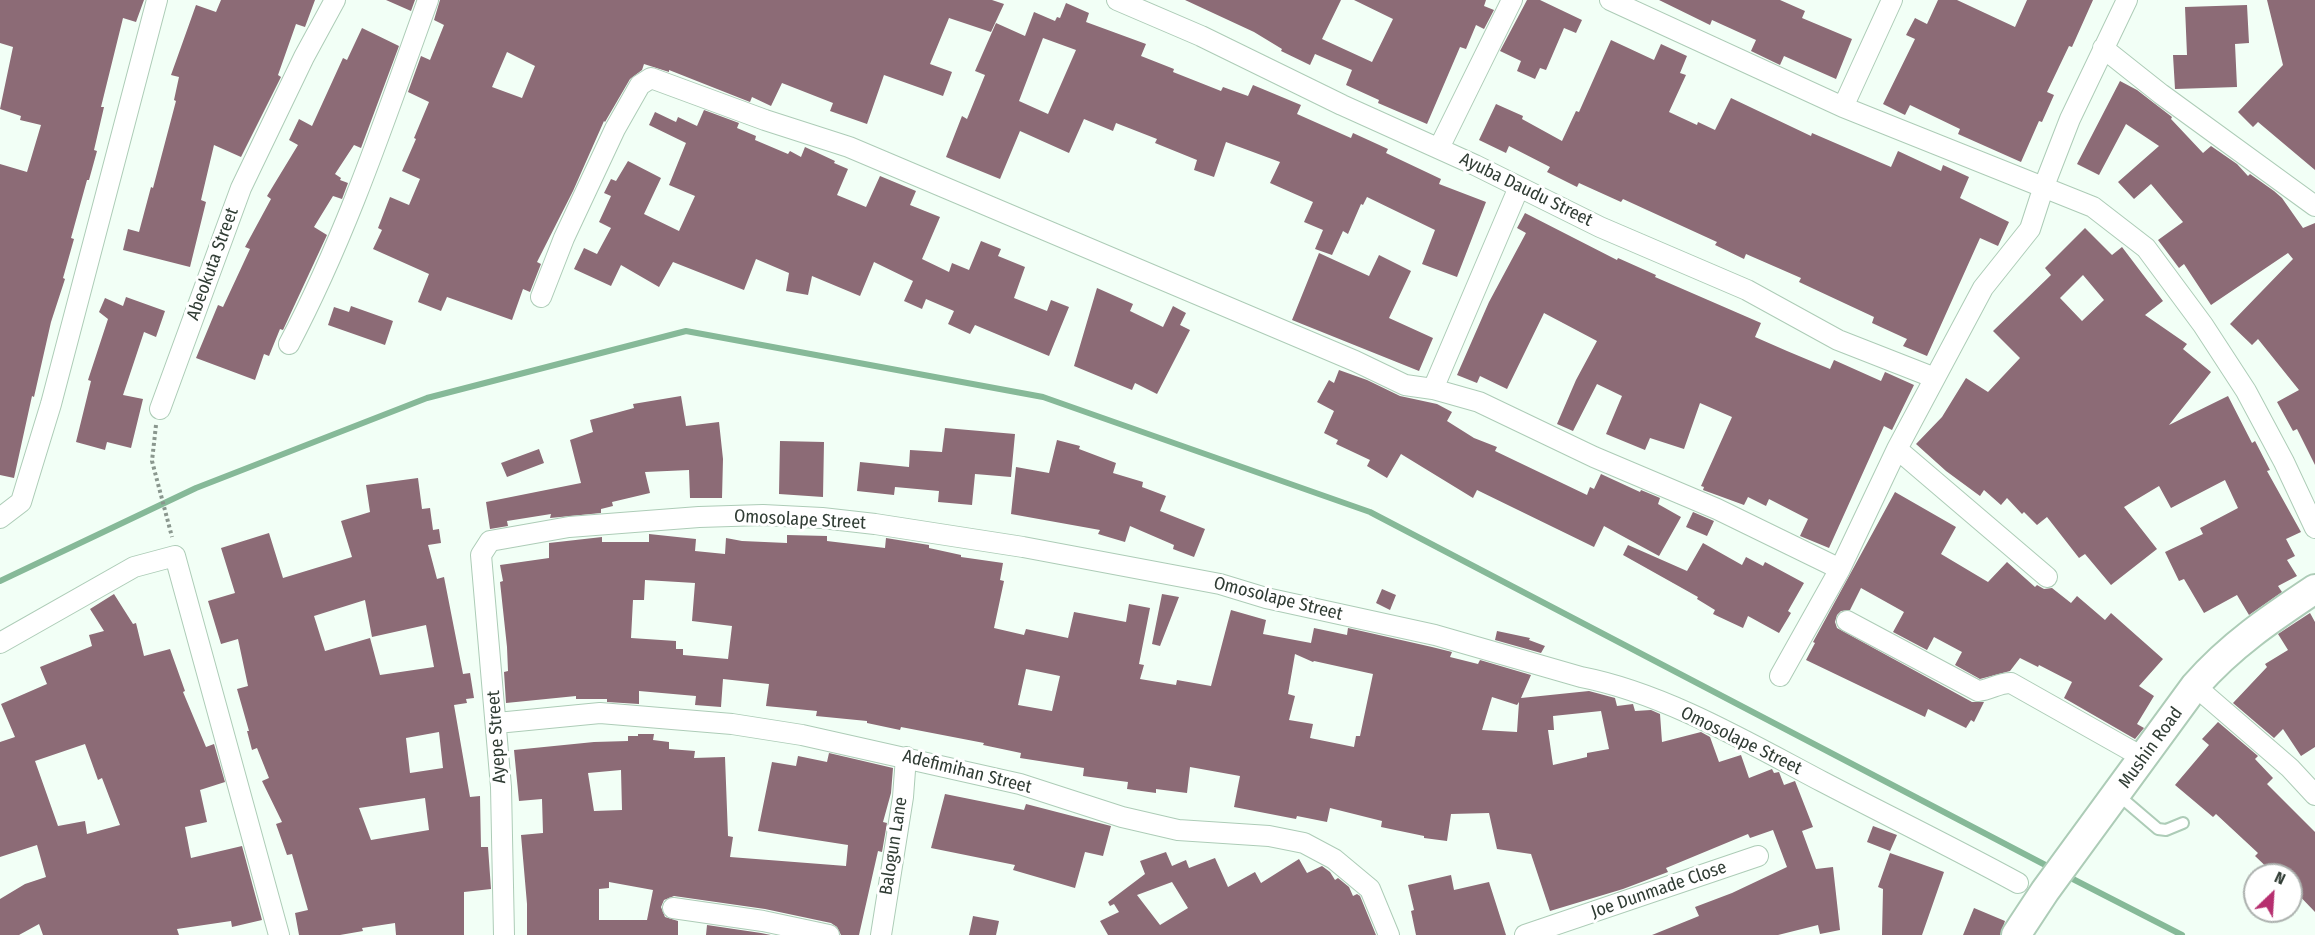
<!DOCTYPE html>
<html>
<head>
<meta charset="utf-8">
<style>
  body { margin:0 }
  #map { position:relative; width:2315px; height:935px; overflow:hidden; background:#f2fff6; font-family:"Fira Sans Condensed",sans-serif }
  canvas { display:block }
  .north { position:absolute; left:2243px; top:863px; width:60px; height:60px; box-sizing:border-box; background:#fff; border:2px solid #acb1ae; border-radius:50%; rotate:25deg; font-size:16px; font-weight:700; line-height:24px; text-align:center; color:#303c34 }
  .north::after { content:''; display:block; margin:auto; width:21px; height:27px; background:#b62f6f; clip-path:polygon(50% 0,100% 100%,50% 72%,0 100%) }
</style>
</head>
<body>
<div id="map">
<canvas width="2315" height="935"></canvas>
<div class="north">N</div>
</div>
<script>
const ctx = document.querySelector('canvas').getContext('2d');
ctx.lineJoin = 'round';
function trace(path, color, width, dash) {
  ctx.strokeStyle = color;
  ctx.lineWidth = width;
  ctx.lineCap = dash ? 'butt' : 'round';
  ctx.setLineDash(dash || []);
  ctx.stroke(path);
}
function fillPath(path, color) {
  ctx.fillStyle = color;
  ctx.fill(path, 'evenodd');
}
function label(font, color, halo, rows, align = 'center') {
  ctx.font = font + ' "Fira Sans Condensed",sans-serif';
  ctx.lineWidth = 6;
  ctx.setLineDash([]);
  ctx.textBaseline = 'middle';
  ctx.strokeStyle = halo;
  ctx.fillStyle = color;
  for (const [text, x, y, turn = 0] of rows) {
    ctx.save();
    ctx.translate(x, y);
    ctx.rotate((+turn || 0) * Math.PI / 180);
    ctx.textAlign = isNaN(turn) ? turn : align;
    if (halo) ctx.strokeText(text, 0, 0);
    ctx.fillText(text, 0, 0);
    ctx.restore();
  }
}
trace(new Path2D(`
  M0,581L196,488L427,398L686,331L1043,397L1370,512L2053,869
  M2065,875L2182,935`), '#86b998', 6);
fillPath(new Path2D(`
  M0,0H144L136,22L123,18L101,107H104L94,150L97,151L89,180H87L71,238L74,239L63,278L65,279L51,322L34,397L32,396L14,478L0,475V164L27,172L41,125L20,120L21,116L0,109L13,47L0,43Z
  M221,0H315L305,27L296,24L278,75L281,77L241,157L214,145L201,200L206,202L190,267L123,250L128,229L139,232L151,187L153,188L176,101L174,100L179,77L171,75L196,5L216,12Z
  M386,0H415L411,11Z
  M440,0H992L1004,4L991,32L949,18L930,64L952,72L943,96L884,75L867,124L830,111L833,103L782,83L771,106L752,97L750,102L669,70V72L644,64L642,70L630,79L605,122L604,121L573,191L537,262L541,264L530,292L523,289L512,320L447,297L441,311L418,302L429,274L373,249L382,230L378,228L390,197L409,205L420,179L402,171L416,139L414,138L429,102L408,92L421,56L430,60L444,25L434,20ZM507,52L535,66L522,98L492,87Z
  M1185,0H1341L1322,39L1372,62L1393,19L1354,0H1486L1484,6L1494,10L1484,29L1476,25L1466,49L1460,47L1427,124L1378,103L1379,100L1346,85L1352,70L1315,54L1310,65L1281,51L1282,49L1254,32Z
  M1527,0H1540L1582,20L1576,33L1564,28L1546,70L1540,68L1535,79L1517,71L1521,61L1500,51Z
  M1659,0H1780L1805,11L1802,18L1852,39L1836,79L1784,56L1780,65L1751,51L1756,40L1712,20L1710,25Z
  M1938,0H1957L2015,27L2027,0H2093L2072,47L2069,46L2047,92L2054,95L2042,122L2039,121L2021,162L1958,134L1960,129L1910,105L1905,115L1883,104L1915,39L1906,35L1915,18L1927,24Z
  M2267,0H2315V170L2258,122L2253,127L2238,112L2283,65Z
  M1066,3L1089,13L1086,22L1146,44L1141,56L1174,69L1173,72L1221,91L1223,87L1248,96L1253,85L1301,105L1297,114L1351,138L1353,133L1388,149L1386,153L1441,179L1439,184L1486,202L1457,277L1422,264L1435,230L1367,197L1363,205L1361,204L1348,234L1343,231L1332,255L1315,249L1323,230L1304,222L1313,202L1270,183L1280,162L1226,142L1214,177L1194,170L1197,160L1155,143L1157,139L1116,123L1113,131L1084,119L1069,153L1020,131L1000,179L946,157L962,116L967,119L985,75L975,71L996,23L1025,36L1034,12L1055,21L1057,17L1060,18ZM1043,38L1076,50L1048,114L1019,101Z
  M2247,5L2249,43L2235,44L2237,87L2175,89L2173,55H2187L2185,7Z
  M362,28L399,46L361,148L354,145L335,174L341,178L340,180L348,183L342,199L333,196L314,227L327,235L283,330L280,329L269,356L264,354L255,380L196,358L218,305L223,307L250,249L245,247L271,199L267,196L298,145L289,140L299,119L312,126L343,58L347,60Z
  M1611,40L1654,60L1661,44L1687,56L1680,73L1686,75L1669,112L1697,125L1698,122L1715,130L1731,98L1811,136L1812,133L1891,167L1898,151L1941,171L1943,165L1969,177L1960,198L2009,222L1998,246L1980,238L1927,356L1903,346L1907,339L1872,323L1874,317L1799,282L1801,278L1746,254L1744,259L1715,245L1717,242L1623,199L1621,202L1579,183L1577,187L1547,172L1550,167L1509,146L1506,153L1479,140L1496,104L1523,116L1522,119L1562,141L1576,111L1579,112Z
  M2120,81L2137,90L2172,117L2171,119L2203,153L2211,146L2237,164L2248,176L2250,174L2274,191L2282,198L2303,228L2315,223V465L2297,429L2293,431L2277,402L2299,390L2258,339L2252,345L2230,324L2293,259L2288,253L2211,305L2184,264L2179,268L2158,240L2183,222L2151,184L2134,199L2118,182L2159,146L2126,124L2099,175L2077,164Z
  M704,110L739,123L737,128L756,136L755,140L788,154L790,151L801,157L805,147L835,161L834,163L848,169L837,195L866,207L880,176L916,191L910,205L940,217L922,259L949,272L952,263L969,270L981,241L1001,249L998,256L1025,267L1014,298L1047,311L1051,300L1069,307L1049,356L975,325L970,334L948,324L954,311L926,299L922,309L904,301L913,281L874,262L860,296L812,276L808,295L786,291L789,273L756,259L744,290L673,262L659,287L621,265L611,286L574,269L584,248L597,254L611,228L599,222L611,196L604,193L611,179L616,181L628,161L661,178L644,214L679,231L695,196L669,185L686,143L649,125L655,112L676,122L678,117L697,126Z
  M1525,213L1617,260L1618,258L1656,275L1655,277L1761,323L1755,337L1787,351L1830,369L1834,360L1881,381L1885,372L1914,385L1892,430L1884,426L1829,548L1800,536L1808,519L1769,499L1766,506L1748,497L1744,505L1703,490L1704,487L1701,486L1732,417L1700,403L1684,449L1650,438L1645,450L1606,434L1622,396L1597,384L1573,431L1557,424L1576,380L1597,341L1544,313L1507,389L1480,376L1477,383L1457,375L1489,302L1526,233L1517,228Z
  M2085,228L2112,255L2122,247L2163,301L2145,315L2187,344L2183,349L2211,372L2169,425L2228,396L2252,443L2255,441L2270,470L2267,471L2301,532L2286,539L2295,556L2287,560L2297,576L2278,586L2282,592L2249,615L2237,595L2204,613L2184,579L2179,581L2165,552L2203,534L2200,528L2238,508L2225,480L2171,508L2159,486L2124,507L2157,549L2111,585L2085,554L2079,558L2047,517L2037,525L2024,512L2022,514L2007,498L2001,505L1984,490L1980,496L1946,471L1916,444L1942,417L1966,378L1988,392L2020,358L1993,331L2051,275L2045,268ZM2083,275L2104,300L2082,321L2060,298Z
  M1319,253L1369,276L1379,255L1411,271L1389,318L1433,338L1419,371L1292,320Z
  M1097,288L1133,304L1130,311L1163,327L1173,306L1186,313L1180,325L1190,330L1157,394L1135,383L1132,390L1074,366Z
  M126,297L165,311L156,337L144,332L123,395L143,399L131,448L107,442L105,450L76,442L91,381L88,380L108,319L99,312L105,298L123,306Z
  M351,306L393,321L385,345L328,325L334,307L349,312Z
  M1339,370L1367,380L1400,396L1437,404L1452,412L1447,421L1474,438L1497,447L1495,451L1587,495L1590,487L1594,489L1601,474L1640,492L1641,490L1660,498L1658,504L1681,517L1659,556L1604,526L1594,547L1477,490L1473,498L1401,454L1387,478L1367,466L1370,460L1336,444L1338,440L1324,433L1334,411L1317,402L1329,380L1334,383Z
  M681,396L686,426L719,422L723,459L722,498H690L689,470L645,472L650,493L612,502L613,506L601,509V513L550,518L551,514L507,521L508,526L490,529L486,502L581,483L570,440L593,432L590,420L634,408L633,404Z
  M945,428L1015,434L1011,477L975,474L972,505L938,502L939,491L895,487L894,495L857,491L860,462L909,467L910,450L942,452Z
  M1057,440L1080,446L1079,449L1116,463L1113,473L1143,482L1142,487L1166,496L1160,511L1205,529L1194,557L1173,549L1174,545L1130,526L1125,542L1098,534L1100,530L1011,514L1016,467L1049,473Z
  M780,441L824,442L823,497L779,494Z
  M539,449L544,463L507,477L501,463Z
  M418,478L422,509L430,508L433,530L439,529L441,543L428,545L437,579L444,577L463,674L470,673L474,698L466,699L467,703L454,705L470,797L480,796L481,847H488L491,889L464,892V935H396L395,923L362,928L363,931L340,935H299L295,913L308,910L292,854L287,855L276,824L282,822L262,781L269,778L257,748L252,750L247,731H249L237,689L248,686L238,639L221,644L208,601L235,593L221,548L269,533L283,578L352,557L341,521L370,512L366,485ZM365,600L372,637L426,625L434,667L380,675L370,638L325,651L314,616ZM439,732L443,768L410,773L406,738ZM425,798L429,830L371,840L359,808Z
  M1895,492L1956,527L1941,554L1988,582L2007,562L2035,587L2037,585L2044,589L2052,588L2071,603L2077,596L2105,620L2111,613L2163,659L2139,686L2154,696L2137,724L2144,728L2135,739L2064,698L2072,682L2039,665L2038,667L2020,658L2010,671L1980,679L1955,665L1962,652L1934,637L1927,650L1893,632L1904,612L1861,588L1850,610L1841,611L1837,615L1835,622L1837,628L1972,702H1984L1974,722L1971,720L1966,728L1928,709L1925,717L1806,660L1815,643L1813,642Z
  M1693,512L1714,521L1707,536L1686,527Z
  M649,534L696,539L695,551L725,554L726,538L742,541L787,543V535L827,536V541L885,548L886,538L929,545V548L961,555V557L1003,563L1000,580L1004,581L994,628L1024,635L1026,629L1068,638L1074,612L1126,622L1129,604L1150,608L1139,664L1144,665L1140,679L1176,685L1177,680L1211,686L1231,610L1266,620L1263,634L1311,643L1314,628L1347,635L1348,628L1432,647L1452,652L1450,657L1478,664L1480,660L1531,675L1521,698L1589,691L1615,698L1617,706L1633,704L1635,711L1651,710L1660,714L1662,742L1701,732L1710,737L1719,762L1741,755L1749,778L1772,769L1774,773L1779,772L1784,785L1795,781L1813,827L1802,831L1816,869L1833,867L1840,930L1820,934L1818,925L1778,935H1652L1699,916L1695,907L1732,893L1787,867L1773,830L1750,838L1748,834L1666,868L1668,872L1623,889L1550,911L1531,854L1497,849L1489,813L1451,814L1447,841L1424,838V836L1381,827L1382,821L1330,808L1327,822L1297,816L1296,819L1234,807L1240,776L1190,767L1187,793L1156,789V793L1127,789L1128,782L1083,776L1084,768L1020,758L1021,753L983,745L984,743L901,727L900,730L867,723V721L816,716L817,711L766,706L769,684L723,679L721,707L695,705L696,696L639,691V704L607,702V699H576V696L506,703L504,672L508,671L507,647L500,582L503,581L500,565L549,558V543L602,537V542H649ZM645,580L695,583L692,621L732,626L728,659L683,655V649H676V641L631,638L633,600H644ZM1295,654L1313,662L1314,661L1373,674L1360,736H1356L1354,747L1310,738L1313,724L1289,720L1295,696L1288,694ZM1026,669L1060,676L1052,711L1018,705ZM1492,697L1517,705L1519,702L1517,732L1482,730ZM1601,711L1609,749L1587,753V757L1553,765L1548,730H1554L1553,716Z
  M1703,543L1742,565L1746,557L1763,566L1765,562L1804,583L1788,611L1791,613L1779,633L1748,616L1743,628L1713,614L1715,610L1697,599L1698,597L1623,555L1628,545L1687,571Z
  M1382,589L1396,595L1390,610L1376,603Z
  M114,594L133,624L136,623L144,656L170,649L185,691L183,692L206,747L214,744L225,782L200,790L207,822L185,827L191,858L242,846L262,920L232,927L231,921L177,929L179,935H43L39,924L19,935H0V899L25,884L46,877L37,845L0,857V742L15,737L1,704L47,684L40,667L92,646L89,635L104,631L90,609ZM85,744L98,780L102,778L120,825L87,834L85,821L58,826L35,761Z
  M1162,594L1179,597L1160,646L1152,644Z
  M2310,613L2315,622V747L2301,756L2283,729L2274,738L2233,703L2267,667L2265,664L2288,650L2278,634Z
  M1497,631L1530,638L1529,640L1545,646L1541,653L1495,640Z
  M2218,722L2258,756L2255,759L2273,778L2267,784L2315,832V912L2291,887V875H2275L2255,856L2258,853L2216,814L2213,817L2175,785L2209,745L2202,739Z
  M638,734H654L653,740L669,742V749L695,751L694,758L725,757L728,836L733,837L730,857L846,866L848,845L758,831L772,762L796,766L798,756L827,762L829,753L893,768L891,793L883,822L887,823L882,852L878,851L859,935H841L837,927L831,923L765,909L674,896L664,900L661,907L665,917L678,921V935H527V904L521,835L543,833L542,799L519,801L514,750L594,742L628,741V736H638ZM621,770L622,810L594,811L588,773ZM609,882L653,890L647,920H599V889L609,888Z
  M945,794L1024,810L1026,804L1111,826L1103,856L1085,852L1075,888L1013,870L1015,865L931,848Z
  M1873,826L1897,835L1890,851L1867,842Z
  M1166,852L1172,866L1186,860L1189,868L1215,858L1228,887L1255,872L1261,883L1299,859L1307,873L1322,866L1330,872L1335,880L1338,878L1349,887L1353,896L1357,894L1360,896L1376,935H1108L1100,921L1119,912L1114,904L1110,906L1108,902L1145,874L1140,861ZM1172,882L1188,908L1160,925L1137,895Z
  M1890,853L1944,872L1922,935H1882L1883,889L1878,887Z
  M1451,875L1454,890L1489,882L1506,935H1416L1411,911L1414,910L1408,885Z
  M1974,908L2005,921L2000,935H1963Z
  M973,916L999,921L996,935H969Z
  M707,925L761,933L771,935H706Z`), '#8c6b76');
const lane = new Path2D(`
  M2117,794L2158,829L2166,830L2183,823`);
const street = new Path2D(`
  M1117,0L1201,36L1342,105L1475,165L1600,227L1747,290L1838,340L1935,378
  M1610,0L1843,107L2093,207L2146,248L2203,325L2246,391L2284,462L2315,528
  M2103,48L2161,94L2315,206
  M1843,107L1892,0
  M1439,148L1512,0
  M541,297L564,238L615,129L640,85L651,78L765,120L849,147L1355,361L1405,385L1433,389L1479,402L1594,457L1717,509L1840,569
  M289,344C347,234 386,116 428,0
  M1433,389L1519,187
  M160,409L241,188L304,57L335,0
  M1897,449L2047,577
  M0,518L21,502L28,479L51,404L157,0
  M1847,621L1978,691C1991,690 1997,683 2011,683L2144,758
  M0,643L134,567L175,556L279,935
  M1780,676L1840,569L1897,449L1983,288L2030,229L2044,186L2070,119L2127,0
  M2195,686L2290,768L2315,795
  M497,723L600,713L732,724L802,735L1020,784L1122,817L1178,830L1269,836L1304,843L1334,859L1370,889L1389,935
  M673,908L763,921L829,935
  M504,935L501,787L481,555L490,541L569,527L699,517L763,515L822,518L875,524L1023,547L1220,584L1266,598L1435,635L1581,677C1664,693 1749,743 1823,782C1888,816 1954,848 2018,883
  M881,935L903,797L906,757
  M1525,935L1758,856`);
const secondary = new Path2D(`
  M2016,935L2045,891L2195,686C2231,645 2270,619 2315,589`);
trace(lane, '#adccb7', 14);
trace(street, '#adccb7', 22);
trace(secondary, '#adccb7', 32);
trace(new Path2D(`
  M156,425L152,461L172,537`), '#8a978e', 4, [3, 3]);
trace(lane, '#fff', 10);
trace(street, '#fff', 20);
trace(secondary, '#fff', 28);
label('18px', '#303c34', '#fff', [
  ["Ayuba Daudu Street",1526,190,26],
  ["Abeokuta Street",213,264,-70],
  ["Omosolape Street",800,520,3],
  ["Omosolape Street",1278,599,14],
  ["Ayepe Street",497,737,-94],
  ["Omosolape Street",1741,741,26],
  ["Mushin Road",2151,748,-54],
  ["Adefimihan Street",967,772,14],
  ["Balogun Lane",894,846,-81],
  ["Joe Dunmade Close",1659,890,-19]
]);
</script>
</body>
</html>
